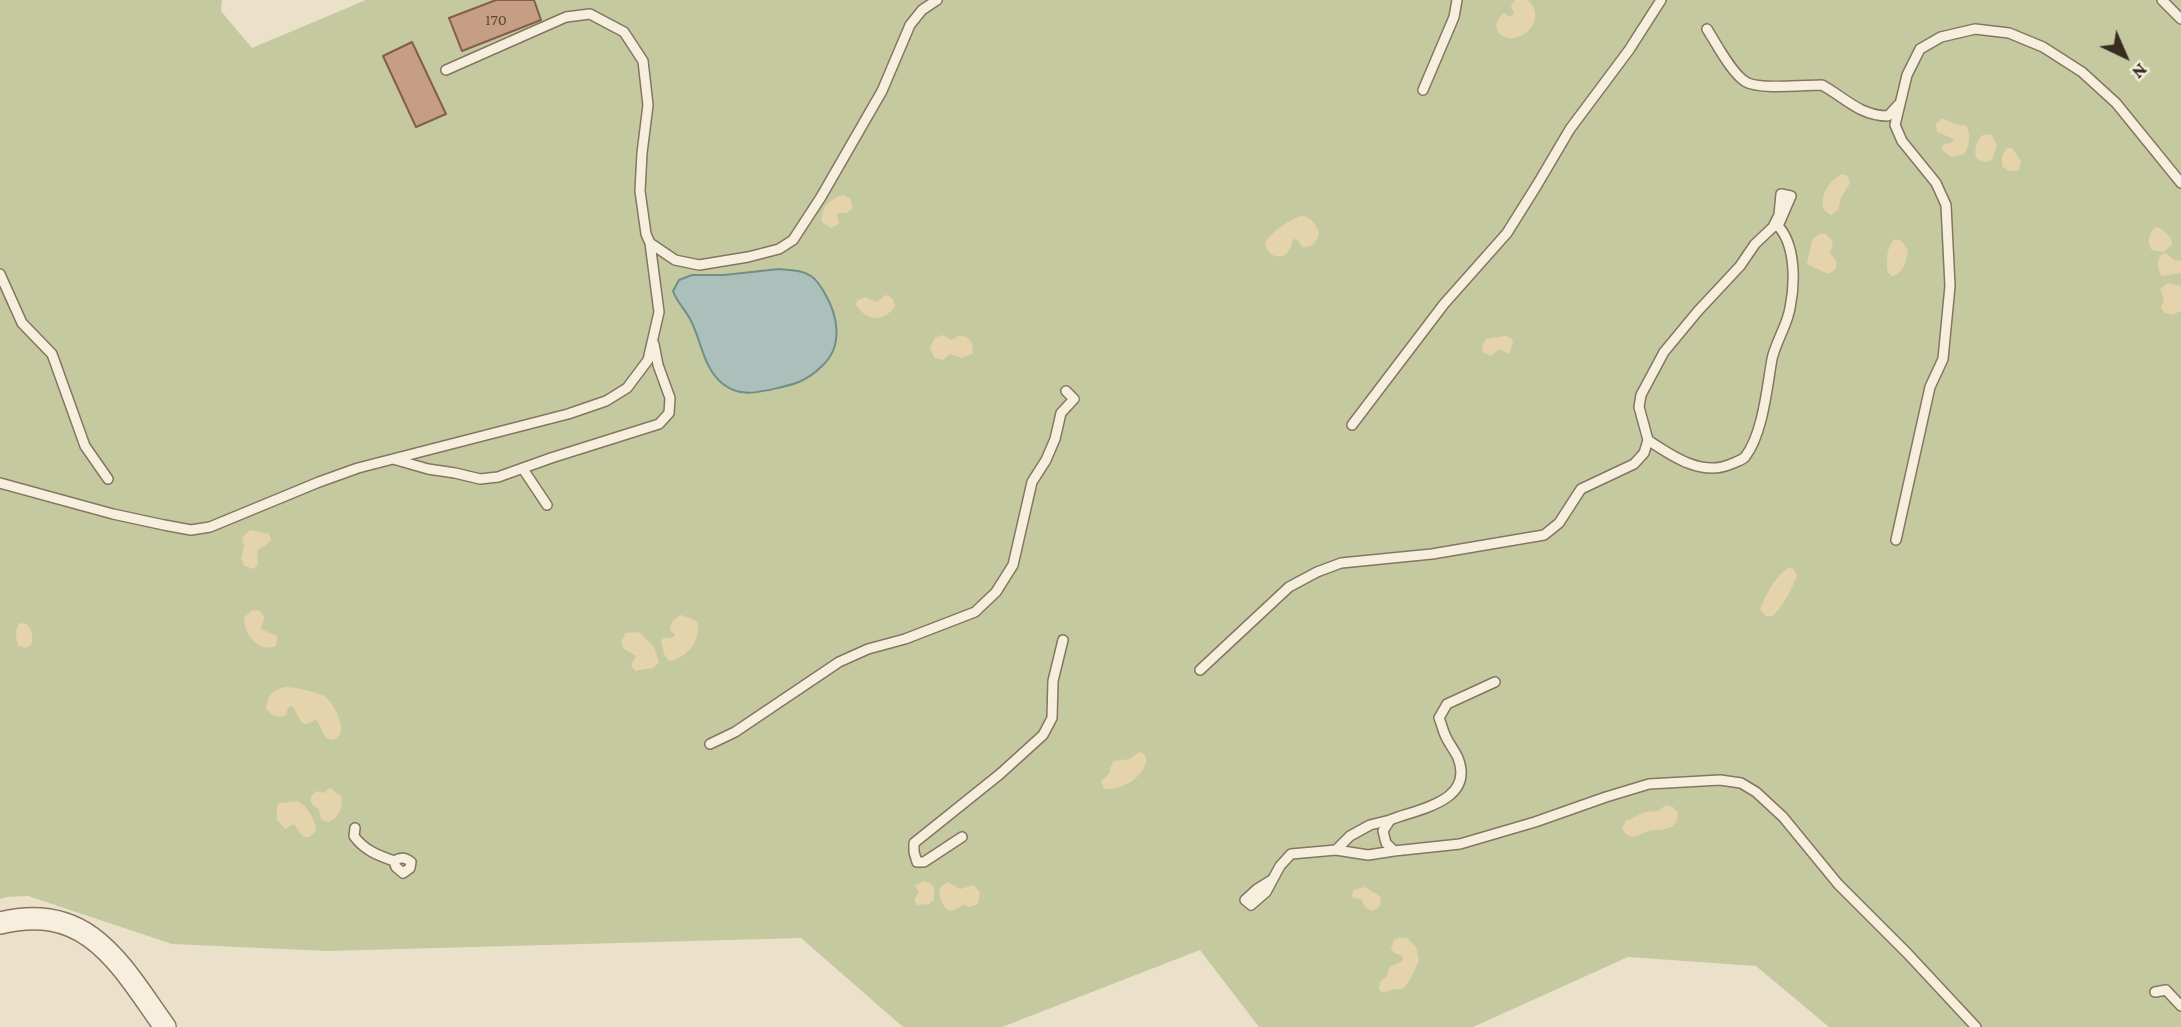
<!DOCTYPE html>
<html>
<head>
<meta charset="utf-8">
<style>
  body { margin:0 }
  #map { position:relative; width:2181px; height:1027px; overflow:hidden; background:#ebe1cb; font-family:"Crimson Pro",serif }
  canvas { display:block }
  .north { position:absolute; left:2090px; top:21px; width:70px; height:70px; -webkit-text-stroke:5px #f3ebda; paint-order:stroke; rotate:136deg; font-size:19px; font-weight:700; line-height:28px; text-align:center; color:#392d22 }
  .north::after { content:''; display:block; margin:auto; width:24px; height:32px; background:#392d22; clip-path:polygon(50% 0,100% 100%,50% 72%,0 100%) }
</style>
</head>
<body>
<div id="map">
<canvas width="2181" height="1027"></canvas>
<div class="north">N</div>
</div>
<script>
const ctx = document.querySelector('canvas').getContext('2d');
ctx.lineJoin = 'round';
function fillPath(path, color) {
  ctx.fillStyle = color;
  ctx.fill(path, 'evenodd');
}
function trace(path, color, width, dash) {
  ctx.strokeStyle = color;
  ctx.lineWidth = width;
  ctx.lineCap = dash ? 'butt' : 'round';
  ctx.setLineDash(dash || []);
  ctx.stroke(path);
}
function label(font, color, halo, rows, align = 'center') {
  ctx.font = font + ' "Crimson Pro",serif';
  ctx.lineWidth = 5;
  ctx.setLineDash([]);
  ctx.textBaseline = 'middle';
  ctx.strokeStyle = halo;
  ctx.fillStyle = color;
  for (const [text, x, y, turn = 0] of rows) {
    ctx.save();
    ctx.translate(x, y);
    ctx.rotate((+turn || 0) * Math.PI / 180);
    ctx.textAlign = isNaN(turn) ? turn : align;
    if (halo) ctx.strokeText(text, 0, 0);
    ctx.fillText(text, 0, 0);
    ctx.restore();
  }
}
fillPath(new Path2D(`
  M0,0H222L221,11L252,48L366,0H2181V1027H1829L1756,966L1628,957L1473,1027H1259L1200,950L1002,1027H903L801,938L328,951L172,944L28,896L7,897L0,899Z`), '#c5c9a0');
fillPath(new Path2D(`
  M1515,0H1528C1543,13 1533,35 1514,38C1497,40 1490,23 1504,13L1510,17L1514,14L1511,6Z
  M1942,118L1955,124L1966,126C1972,134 1969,148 1963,155L1951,157L1941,149L1944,144L1951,143L1954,139L1937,132L1936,124Z
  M1986,134L1992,135L1997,146L1992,160L1985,162L1977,159C1973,152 1977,136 1986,134Z
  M2007,148H2012L2021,161L2019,170L2008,171L2002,166V156Z
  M1842,174L1848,176L1850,183L1841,198L1838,210L1831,215L1824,210C1819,195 1829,181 1842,174Z
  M843,195L850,198L853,208L847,213H837L839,224L831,228L822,222C820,209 830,198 843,195Z
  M1300,216C1311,216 1317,224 1319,235C1316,242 1311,249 1302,247L1297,239H1294C1291,243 1290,251 1286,254C1275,261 1266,252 1265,242C1272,232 1287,221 1300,216Z
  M2157,227C2163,229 2173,238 2172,245L2163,252L2152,250C2146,243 2149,231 2157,227Z
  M1819,234H1826L1833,242L1830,253L1837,262L1835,270L1828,274L1807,264L1812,240Z
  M1895,239L1902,241L1908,250C1906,261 1905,273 1892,276L1888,273C1886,263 1886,246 1895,239Z
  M2166,253L2174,260L2181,261V273L2162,276C2157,268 2156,261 2162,254Z
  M2168,283L2181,286V311L2172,315L2165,313L2161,308L2164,299L2160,289Z
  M886,295C892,297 894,299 895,306C884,323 866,321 856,305L857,301L865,297L876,302Z
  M942,335L952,340C959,333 967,335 972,343L973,354L961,358L950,354L943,360L934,358L930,347L935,338Z
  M1505,336L1511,338L1513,343L1509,354L1500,349L1491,356L1483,352L1482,345L1486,339Z
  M250,530L269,534L271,540L266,545L257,550L258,564L254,569L244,566L241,558L244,546L242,538Z
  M1790,567L1794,570L1797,576C1791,591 1784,604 1773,616H1766L1760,610C1765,596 1776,574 1790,567Z
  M252,610L260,611C268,618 262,622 261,629L277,636L276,646C259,653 244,635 244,618Z
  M681,615L695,620L698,624C699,643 688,657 669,661L664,654L661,641L664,638L674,637L675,635L671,631C668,624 675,618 681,615Z
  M20,623L26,624C32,628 34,637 31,645L26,648L18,646C16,638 14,629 20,623Z
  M639,632L654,647L659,662L653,668L635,671L631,665L636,656L624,649L621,641L626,633Z
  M285,687C293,687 317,692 324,696C332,700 343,723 341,731C340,735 337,737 334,740L326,738L316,719C297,733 301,713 291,706L288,708L286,715C277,719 271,716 266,708C268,695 272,690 285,687Z
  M1139,752L1144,754L1147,760C1142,779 1122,790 1104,789L1101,781L1110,773V767L1114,761L1130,759Z
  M330,788L341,796C344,807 339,819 327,822L321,819L319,810L311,803V799L312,795L317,791L323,793Z
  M297,801C306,805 316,819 316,830C305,846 300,832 294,824L285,829L277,820V806L280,803Z
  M1666,805L1673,807L1678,813C1678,828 1666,830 1653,830C1640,831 1633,845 1622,829L1626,821C1632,819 1637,815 1643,813C1656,809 1652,816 1666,805Z
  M924,881L930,883L934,887V900L929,904L917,905L914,900L919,892L915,886Z
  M948,882L960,889L974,885L980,893L978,904L970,907L963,905L952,911L946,909C939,899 935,887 948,882Z
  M1365,887L1381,897L1380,906L1373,911L1365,907L1361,899L1353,898L1352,895L1354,890Z
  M1398,938H1407L1416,947L1419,961L1410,980L1403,989H1394L1384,993L1379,990L1380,982L1388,975C1387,963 1396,966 1403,960L1402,956L1394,953L1391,948L1394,940Z`), '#e4d3ab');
const water = new Path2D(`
  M779,269C790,270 802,270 811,276C816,279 821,287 824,292C838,315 844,346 822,366C805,383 791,385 769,390C753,393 738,396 723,384C704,369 702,344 692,323C687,311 677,303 673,291L679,280L692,275H724Z`);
fillPath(water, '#abc0ba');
trace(water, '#728e87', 2);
const building = new Path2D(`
  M496,0H534L541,20L462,51L449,18Z
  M412,42L446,114L416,127L383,56Z`);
fillPath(building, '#c69e85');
trace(building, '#845e49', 2);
const service = new Path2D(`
  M2162,0L2181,19
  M1707,29C1716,43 1732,74 1746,82C1759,90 1805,85 1822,85C1844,97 1860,116 1888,116L1898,105
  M1423,90L1454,17L1457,0
  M650,243L675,260L699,265L748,257L779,249L793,240L821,197L882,91L910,25L922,10L937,0
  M0,274L22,323L52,354L85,446L108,479
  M1352,425L1444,304L1507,233L1537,185L1570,129L1629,50L1661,0
  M393,459L428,469L455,473L480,479L498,477L551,458L659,424L669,413L670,398L658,365L654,344
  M523,469L547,505
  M0,483L113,514L164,525L191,530L210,527L319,482L358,468L568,414L606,401L627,388L648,360L659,312L650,243L646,234L640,191L642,153L648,105L643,61L624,32L590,14L566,17L446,70
  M1896,540L1930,387L1943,359L1950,286L1946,205L1936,183L1902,141L1895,125L1907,75L1920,49L1941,37L1975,29L2009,33L2043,47L2082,72L2116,103L2181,183
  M1200,670L1289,587L1317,572L1341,563L1432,554L1544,535L1559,523L1581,489L1634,464L1644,453L1648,440L1639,407L1641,395L1664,352L1698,311L1740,266L1755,244L1773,227L1779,215L1781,194L1791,196L1778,226C1796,245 1795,284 1790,308C1787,326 1776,341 1772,359C1767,387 1763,434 1745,457C1742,460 1736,462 1731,464C1702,477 1672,456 1648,440
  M1495,682L1447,704L1439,718C1442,725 1443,732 1447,739C1450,745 1455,751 1458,758C1475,802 1417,809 1390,820L1383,831L1386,843L1394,851L1460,844L1535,822L1606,797L1649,784L1720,780L1741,783L1756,792L1783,817L1838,884L1907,953L1976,1027
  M710,744L735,732L839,662L868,649L905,639L975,612L996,592L1013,565L1032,482L1046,460L1055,439L1061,413L1074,399L1066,391
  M355,828L354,836C364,850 377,855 394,861L396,867L403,873L410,868L411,862C405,857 400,857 394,861
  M962,837L924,862H917L914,852V843L1000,774L1043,735L1052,718L1053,681L1063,640
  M1336,850L1368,855L1394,851
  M1273,879L1257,889L1245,900L1251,905L1266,892L1280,866L1291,854L1336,850L1350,836L1370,825L1390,820
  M2155,992L2166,990L2181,1006`);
const tertiary = new Path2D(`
  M0,923C89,901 121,966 165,1027`);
trace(service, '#877461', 12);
trace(tertiary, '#877461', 24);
trace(service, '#f7efde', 9);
trace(tertiary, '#f7efde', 21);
label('16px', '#5c493b', null, [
  ["170",496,20]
]);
</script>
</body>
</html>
